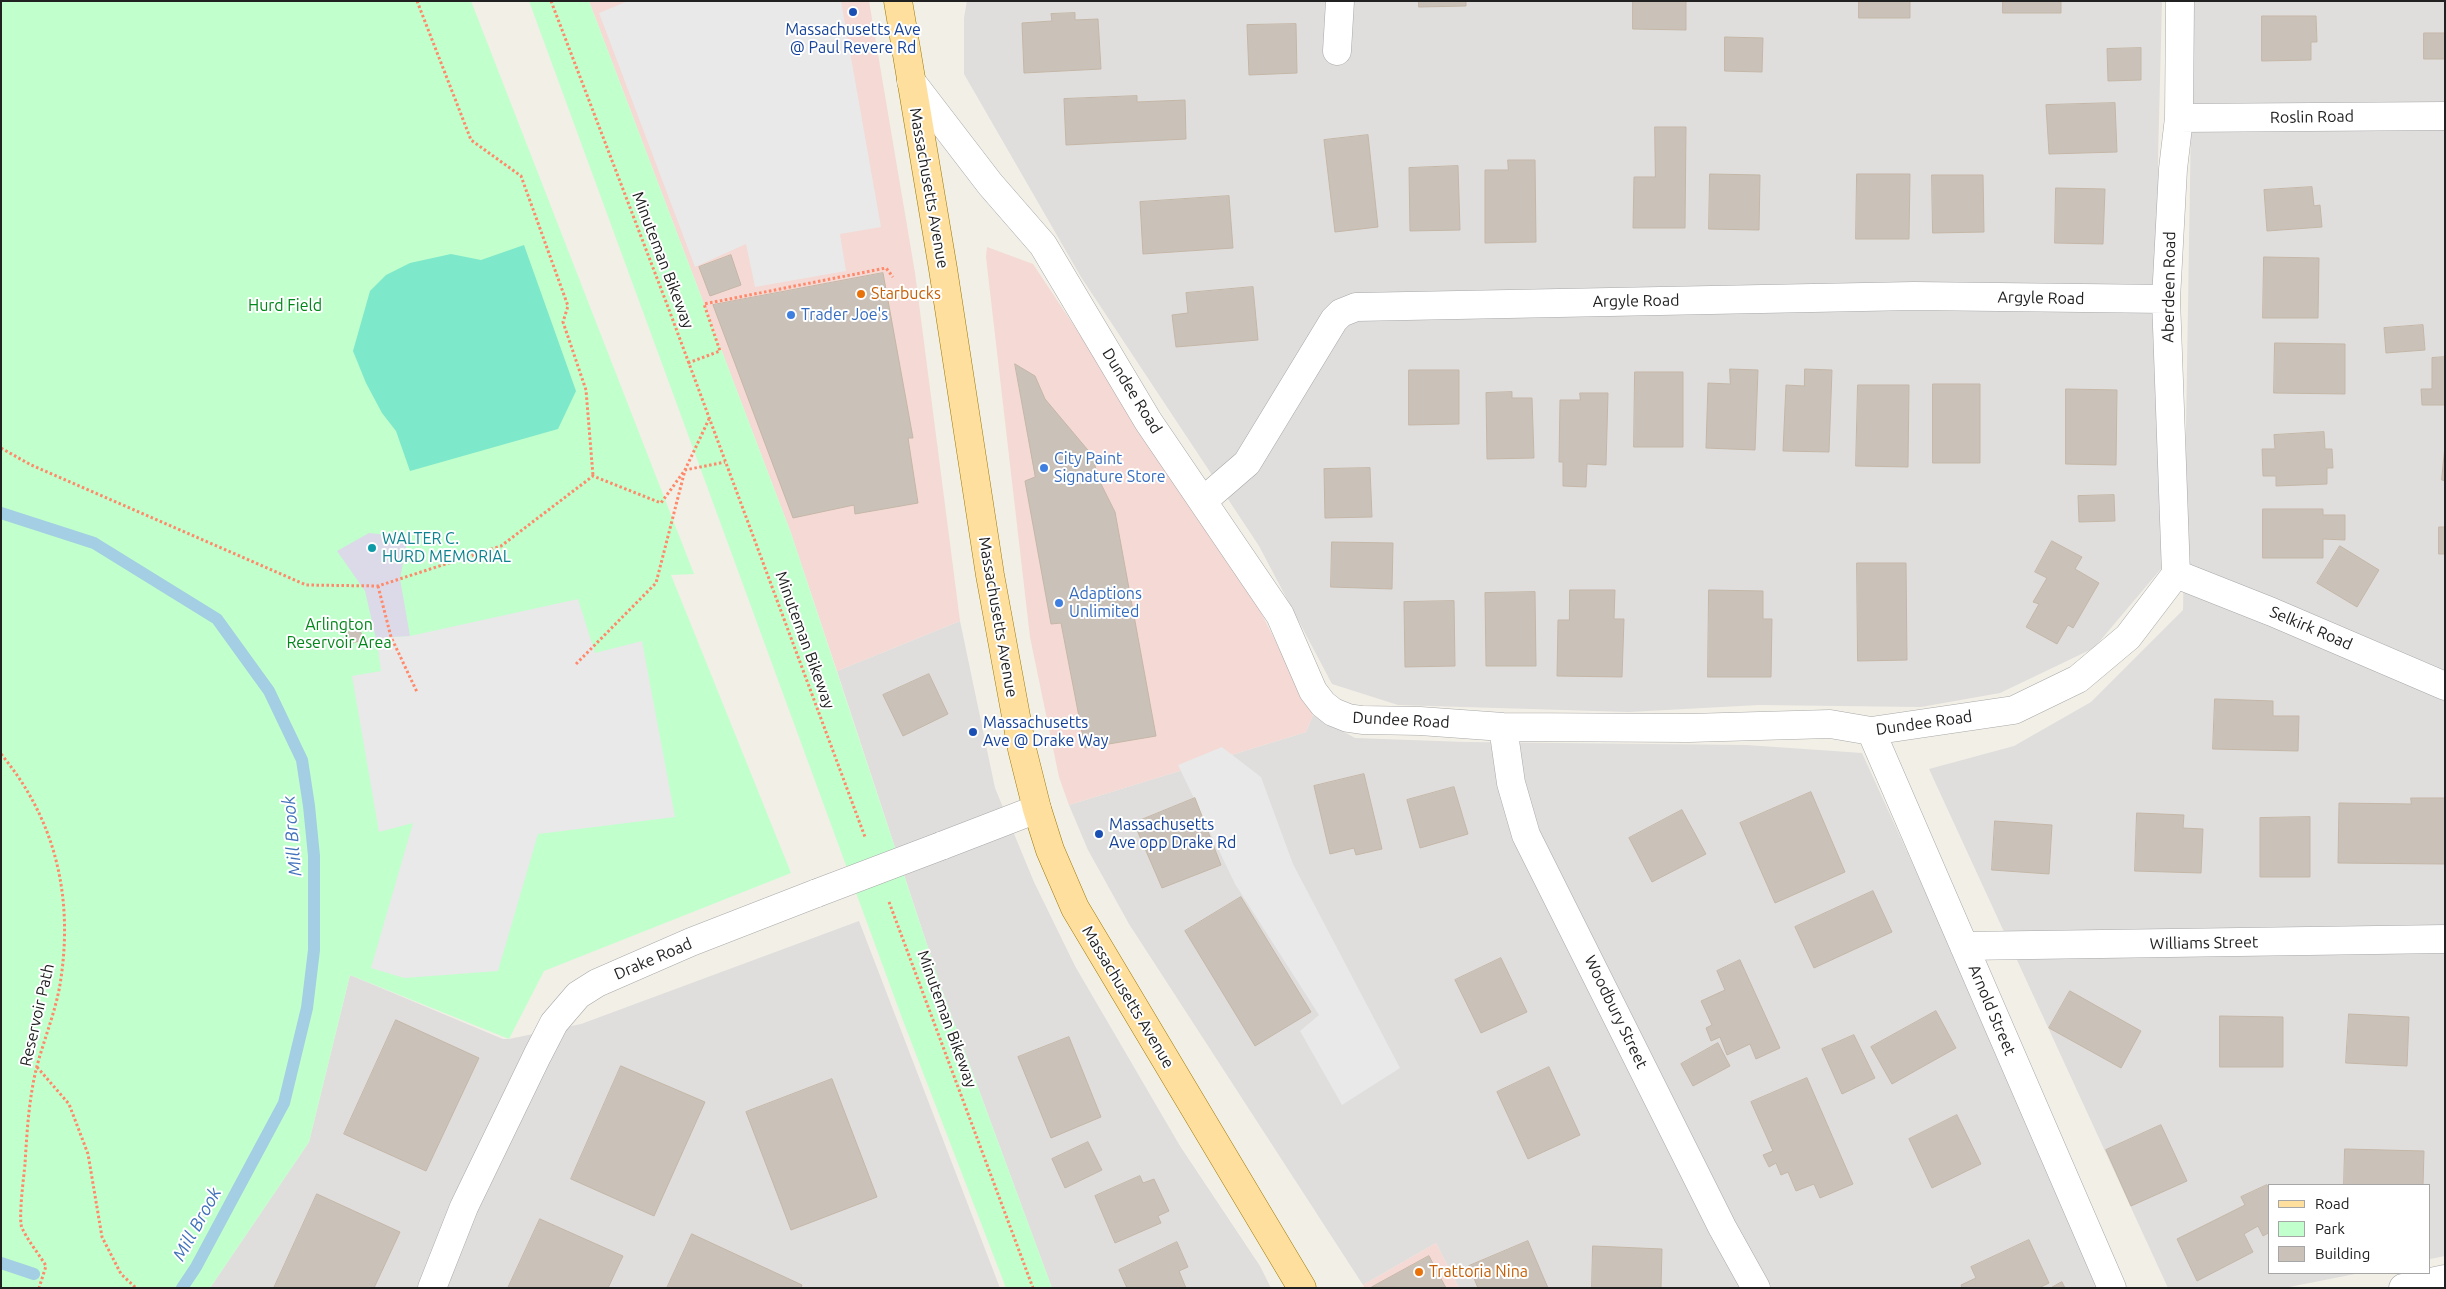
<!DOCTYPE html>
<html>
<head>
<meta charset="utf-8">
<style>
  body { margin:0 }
  #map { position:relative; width:2446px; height:1289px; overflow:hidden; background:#f2efe6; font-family:Ubuntu,sans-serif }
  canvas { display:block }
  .frame { position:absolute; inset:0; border:2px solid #212121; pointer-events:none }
  .legend { position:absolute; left:2268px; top:1184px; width:162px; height:90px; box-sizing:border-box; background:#fff; border:1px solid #a6a6a6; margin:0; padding:6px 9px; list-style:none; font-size:15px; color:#212121 }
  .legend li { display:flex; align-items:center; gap:10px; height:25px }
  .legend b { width:25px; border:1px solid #a6a6a6 }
</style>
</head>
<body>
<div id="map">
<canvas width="2446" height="1289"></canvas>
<div class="frame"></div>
<ul class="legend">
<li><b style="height:6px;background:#ffdf9e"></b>Road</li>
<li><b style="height:14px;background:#c1ffcc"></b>Park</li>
<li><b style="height:14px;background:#cac2b9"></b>Building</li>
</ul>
</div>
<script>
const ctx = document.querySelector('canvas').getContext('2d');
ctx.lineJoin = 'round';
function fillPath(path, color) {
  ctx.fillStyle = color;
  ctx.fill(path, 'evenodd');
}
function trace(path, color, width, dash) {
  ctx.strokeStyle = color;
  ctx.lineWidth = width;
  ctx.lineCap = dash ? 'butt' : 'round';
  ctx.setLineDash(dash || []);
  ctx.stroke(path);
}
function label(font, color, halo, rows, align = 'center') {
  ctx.font = font + ' Ubuntu,sans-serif';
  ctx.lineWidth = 4;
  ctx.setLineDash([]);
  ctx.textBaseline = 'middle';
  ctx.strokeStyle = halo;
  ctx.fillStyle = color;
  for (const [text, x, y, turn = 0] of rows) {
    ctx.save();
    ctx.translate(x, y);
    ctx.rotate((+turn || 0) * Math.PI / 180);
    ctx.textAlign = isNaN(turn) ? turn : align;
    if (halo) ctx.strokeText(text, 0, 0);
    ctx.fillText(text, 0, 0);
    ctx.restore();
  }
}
fillPath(new Path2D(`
  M967,1H2162L2158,159L2165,564L2094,648L2000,693L1921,707L1759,705L1629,712L1398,705L1332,684L1259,546L1081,277L964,74V18Z
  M2193,1H2445V1256L2430,1259V1185H2270V1273H2360L2284,1288H2168L1929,769L2014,746L2091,702L2183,610Z
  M960,621L995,788L1034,882L1075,966L1180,1146L1260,1266L1271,1288H1052L941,987L837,671Z
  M1313,715L1355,738L1465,742L1747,745L1862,753L2106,1288H1459L1436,1243L1363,1285L1129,924L1088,850L1069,805L1306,732Z
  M859,921L1000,1288H210L309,1142L350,975L503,1039H509L581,1024Z`), '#dfdedd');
fillPath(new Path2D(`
  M589,1H869L915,273L960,621L837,671L791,533Z
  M987,247L1033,264L1250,591L1313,715L1306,732L1069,805L1059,777L1030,637L986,257Z
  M1436,1243L1459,1288H1365L1363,1285Z`), '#f4d9d4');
fillPath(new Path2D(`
  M1,1H471L694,574L671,575L791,873L544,971L509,1039L350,975L309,1142L210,1288H1Z
  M529,1H589L791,533L941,987L1052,1288H1006L902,1018Z`), '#c1ffcc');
fillPath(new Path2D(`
  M524,245L576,391L558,429L410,471L396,431L382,413L366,383L353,351L370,291L386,275L410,263L451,254L481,260Z`), '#7de8ca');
fillPath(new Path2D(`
  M628,1H841L881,227L840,234L846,271L755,287L746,244L695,267L599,13Z
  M578,599L595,653L642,641L675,817L538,834L498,971L404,978L371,968L413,823L379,832L352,676L381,671L377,643L391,637L410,636Z
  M1222,747L1261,777L1293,864L1400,1068L1342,1105L1300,1031L1319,1015L1235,884L1178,765Z`), '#e9e9e9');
fillPath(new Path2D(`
  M369,533L408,537L400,579L410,636L391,637L377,643L365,591L337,551Z`), '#dcdae8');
trace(new Path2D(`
  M1,513L94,543L217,619L269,691L302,760L309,806L314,856V950L307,1008L284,1103L196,1267L182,1288
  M1,1263L34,1274`), '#a3cee3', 12);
const building = new Path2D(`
  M1419,1H1466V6L1419,7Z
  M1633,1H1686V30L1633,29Z
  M1859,1H1910V18H1859Z
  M2003,1H2061V13H2003Z
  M1075,13V20L1098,19L1101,69L1024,73L1022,23L1052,21L1051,14Z
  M2262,16H2316L2317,42H2311V60L2262,61Z
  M1296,24L1297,73L1249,75L1247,25Z
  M2424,33H2445V59H2424Z
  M1725,37L1763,38L1762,72L1725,71Z
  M2141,48V80L2108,81L2107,49Z
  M1137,96V102L1185,100L1186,139L1066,145L1064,99Z
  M2115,103L2117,152L2049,154L2046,105Z
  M1655,127H1686L1685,228H1633L1634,177H1655Z
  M1368,135L1378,227L1335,232L1324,140Z
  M1508,160H1535L1536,242L1485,243V170H1508Z
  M1458,166L1460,230L1410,231L1409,168Z
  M1710,174L1760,175L1759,230L1709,229Z
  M1857,174H1910L1909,239H1856Z
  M1932,175H1983L1984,232L1933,233Z
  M2312,187L2314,206L2320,205L2322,227L2267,231L2264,190Z
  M2056,188L2105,189L2103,244L2055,243Z
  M1229,196L1233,248L1143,254L1140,202Z
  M731,255L741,285L710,296L699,267Z
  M2264,257L2319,258L2318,318H2263Z
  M883,273L913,438H908L918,503L855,514L854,505L793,518L713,305Z
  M1253,287L1258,340L1176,347L1172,315L1188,313L1186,293Z
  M2423,325L2425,350L2386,353L2384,328Z
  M2275,343L2345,344V394L2274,393Z
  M2445,357V405H2422L2421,389H2432V358Z
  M1015,364L1035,376L1045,399L1092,455L1099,480L1115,512L1156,736L1085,748L1061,623L1051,624L1025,481L1035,477Z
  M1730,369L1758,370L1755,450L1706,448L1708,383L1730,384Z
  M1805,369L1832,370L1829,452L1783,451L1786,385L1804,386Z
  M1409,370H1459V424L1409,425Z
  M1635,372H1683V447H1634Z
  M1933,384H1980V463H1933Z
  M1858,385H1909L1908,467L1856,466Z
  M2066,389L2117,390L2116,465L2066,464Z
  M1512,392V398H1532L1534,458L1487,459L1486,393Z
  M1580,393H1608L1606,465L1587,464L1586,487L1563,486V462H1559L1560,400H1580Z
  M2324,432L2325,449H2332L2333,468H2327V484L2276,486V476H2263L2262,449H2275L2274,435Z
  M2445,446V481L2442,480Z
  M1370,468L1372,517L1325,518L1324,469Z
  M2114,495L2115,521L2079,522L2078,496Z
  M2263,509H2323V515H2345V540L2323,539V558H2263Z
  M2439,527H2445V554H2439Z
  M2052,541L2082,557L2075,569L2099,583L2073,628L2068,625L2057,644L2026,627L2039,604L2033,602L2047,578L2035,572Z
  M1332,542L1393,543L1392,589L1331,587Z
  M2340,546L2379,570L2357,607L2317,583Z
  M1857,563H1906L1907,660L1858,661Z
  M1570,590H1615L1614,619H1624L1622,677L1557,676L1558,620H1569Z
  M1709,590L1763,591V619H1772L1771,677H1708Z
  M1535,592L1536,666H1486L1485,593Z
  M1454,601L1455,666L1405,667L1404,602Z
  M360,629L363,640L349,644L345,633Z
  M929,674L948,714L903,736L883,695Z
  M2215,699L2273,701V716H2299L2298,751L2213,749Z
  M1364,774L1382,849L1356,855L1354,848L1330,854L1314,786Z
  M1454,787L1468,834L1420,848L1407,800Z
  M1811,792L1845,872L1775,903L1740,823Z
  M1195,798L1221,865L1162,888L1134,823Z
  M2411,798H2445V864L2338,863L2339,803L2411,804Z
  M1682,810L1706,854L1652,882L1629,838Z
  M2137,813L2184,815L2183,828L2203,829L2201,873L2135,871Z
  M2310,817V877H2260V818Z
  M1995,821L2052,825L2049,874L1992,870Z
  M1873,891L1892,932L1814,968L1795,927Z
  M1241,897L1311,1012L1255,1046L1185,931Z
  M1501,958L1527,1012L1481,1033L1455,980Z
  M1740,960L1780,1048L1756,1059L1750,1044L1727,1055L1720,1037L1711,1041L1706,1028L1712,1025L1701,1001L1725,990L1717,971Z
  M2070,991L2141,1031L2121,1068L2049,1028Z
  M1936,1011L1956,1048L1892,1084L1871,1047Z
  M2349,1014L2409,1017L2407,1066L2346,1063Z
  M2220,1016L2283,1017V1067H2220Z
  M396,1020L479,1058L426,1171L344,1134Z
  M1854,1035L1875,1078L1842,1094L1822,1049Z
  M1069,1037L1101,1117L1051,1138L1018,1057Z
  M1718,1043L1730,1066L1693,1086L1681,1064Z
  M621,1066L705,1102L654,1216L571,1179Z
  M1549,1067L1580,1135L1528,1159L1497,1092Z
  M1807,1078L1853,1184L1820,1198L1814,1184L1796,1191L1788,1172L1781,1175L1776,1163L1769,1167L1763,1155L1773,1151L1751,1102Z
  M832,1079L877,1197L791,1230L746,1112Z
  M1957,1115L1981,1164L1932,1188L1909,1139Z
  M2161,1125L2187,1181L2131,1206L2106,1150Z
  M1088,1142L1102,1170L1065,1188L1052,1159Z
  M2345,1149L2424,1151L2423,1185H2344Z
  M1140,1176L1143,1183L1154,1179L1169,1211L1158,1216L1161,1223L1115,1243L1095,1196Z
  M2267,1185L2270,1190V1232L2263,1236L2258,1226L2244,1234L2253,1252L2197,1281L2177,1239L2245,1205L2241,1197Z
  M317,1194L400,1232L374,1288H274Z
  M540,1219L623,1256L608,1288H508Z
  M692,1234L802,1285L801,1288H667Z
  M2029,1240L2049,1283L2039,1288H1962L1961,1285L1976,1278L1971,1267Z
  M1528,1241L1548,1288H1478L1469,1266Z
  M1177,1242L1188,1267L1179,1271L1186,1288H1127L1119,1270Z
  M1593,1246L1662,1249L1661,1288H1592Z
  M1429,1256L1446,1288L1372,1287Z
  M2062,1282L2065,1288H2051Z`);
fillPath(building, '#cac2b9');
trace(building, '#c5b7a7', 1);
const minor = new Path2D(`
  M1337,51L1340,1
  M911,81L990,184L1043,245L1148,421L1280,615L1313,691L1323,704L1333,712L1348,718L1362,720L1420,721L1503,727L1689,728L1830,724L1871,731L2014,710L2078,679L2128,637L2176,574
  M2179,118L2445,116
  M1203,501L1247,463L1334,320L1341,313L1356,307L1914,296L2166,299
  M2176,574L2166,299L2173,169L2179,118L2180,1
  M2176,574L2272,612L2445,686
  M1503,727L1511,783L1526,835L1722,1227L1756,1288
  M1871,731L2112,1288
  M941,846L1037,809
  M1964,946L2445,939
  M432,1288L464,1207L537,1056L554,1023L578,995L597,983L691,942L817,893
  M2403,1288L2445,1279`);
const primary = new Path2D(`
  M898,1L943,269L990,575L1022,749L1037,809L1050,850L1075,908L1302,1288`);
trace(minor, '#a8a8a8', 29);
trace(primary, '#9d7a00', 29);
trace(new Path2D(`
  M417,1L471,140L521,176L568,306L563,322L586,390L593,476
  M551,1L668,307L865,837
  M688,363L720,351L704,304L886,268L893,277
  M1,448L31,465L306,585L378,586L501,546L593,476L661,503L685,470L725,462
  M378,586L391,637L417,692
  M576,664L656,583L685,470L709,419
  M1,754C55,819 73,895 61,978C57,1008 45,1036 37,1066C29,1097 27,1131 25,1164C24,1175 18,1220 22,1228C28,1241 39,1254 46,1266L39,1288
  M889,902L1033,1288
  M37,1067L69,1104L88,1154L102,1237L121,1274L136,1288`), '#ff896a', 3, [2.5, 2.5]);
trace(minor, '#fff', 28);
trace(primary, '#ffdf9e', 28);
const minorBridge = new Path2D(`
  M817,893L941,846`);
trace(minorBridge, '#a8a8a8', 29, []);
trace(minorBridge, '#fff', 28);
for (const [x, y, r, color] of [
  [853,12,5,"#1a4fb4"],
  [861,294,5,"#e8710a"],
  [791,315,5,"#3f7fe0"],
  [1044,468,5,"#3f7fe0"],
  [372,548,5,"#0f9aa8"],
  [1059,603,5,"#3f7fe0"],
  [973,732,5,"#1a4fb4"],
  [1099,834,5,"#1a4fb4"],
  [1419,1272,5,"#e8710a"]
]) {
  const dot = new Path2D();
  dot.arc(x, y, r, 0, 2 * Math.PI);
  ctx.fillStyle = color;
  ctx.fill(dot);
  trace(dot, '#fff', 2);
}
label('16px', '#164399', '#fff', [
  ["Massachusetts Ave",853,30,"center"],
  ["@ Paul Revere Rd",853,48,"center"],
  ["Massachusetts",983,723],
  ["Ave @ Drake Way",983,741],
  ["Massachusetts",1109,825],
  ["Ave opp Drake Rd",1109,843]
], 'left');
label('16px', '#212121', '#fff', [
  ["Roslin Road",2312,117,-1],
  ["Massachusetts Avenue",929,188,80],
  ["Minuteman Bikeway",663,260,69],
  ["Aberdeen Road",2169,287,-89],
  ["Argyle Road",2041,298,1],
  ["Argyle Road",1636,301,-1],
  ["Dundee Road",1132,391,58],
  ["Massachusetts Avenue",998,617,80],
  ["Selkirk Road",2311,628,23],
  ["Minuteman Bikeway",805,640,70],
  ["Dundee Road",1401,720,3],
  ["Dundee Road",1924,723,-8],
  ["Williams Street",2204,943,-1],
  ["Drake Road",653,959,-23],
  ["Massachusetts Avenue",1128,997,59],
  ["Arnold Street",1992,1010,67],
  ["Woodbury Street",1616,1012,64],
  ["Reservoir Path",37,1015,-77],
  ["Minuteman Bikeway",947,1019,70]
]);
label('16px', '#c56008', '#fff', [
  ["Starbucks",871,294],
  ["Trattoria Nina",1429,1272]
], 'left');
label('16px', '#02871a', '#fff', [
  ["Hurd Field",285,306],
  ["Arlington",339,625],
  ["Reservoir Area",339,643]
]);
label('16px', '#366cbe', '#fff', [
  ["Trader Joe's",801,315],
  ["City Paint",1054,459],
  ["Signature Store",1054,477],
  ["Adaptions",1069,594],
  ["Unlimited",1069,612]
], 'left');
label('16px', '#0d838f', '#fff', [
  ["WALTER C.",382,539],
  ["HURD MEMORIAL",382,557]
], 'left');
label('italic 18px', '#4272bb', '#fff', [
  ["Mill Brook",292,836,-95],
  ["Mill Brook",197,1224,-61]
]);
</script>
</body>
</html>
